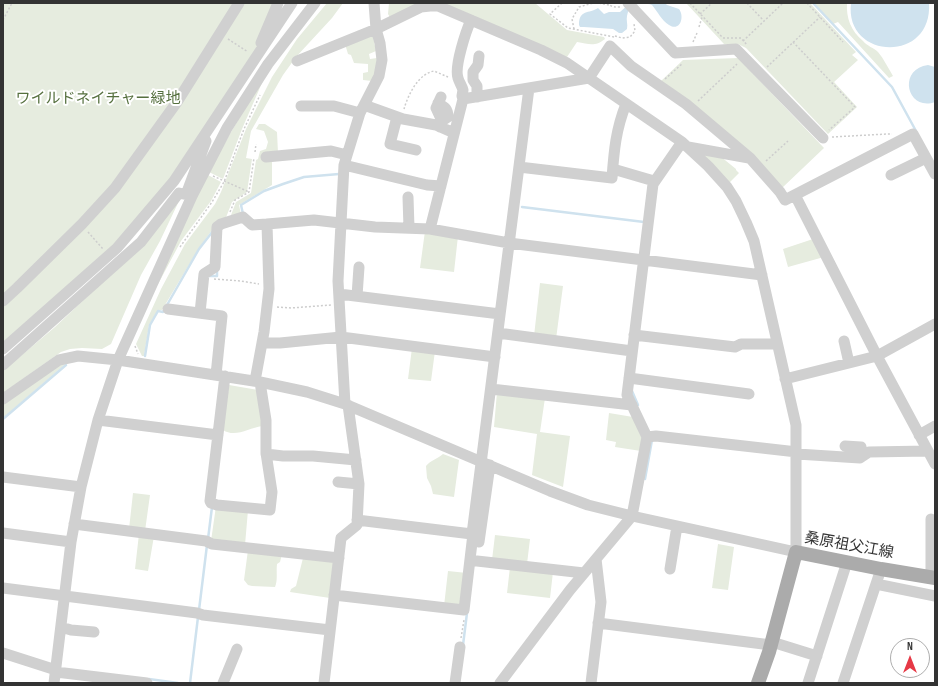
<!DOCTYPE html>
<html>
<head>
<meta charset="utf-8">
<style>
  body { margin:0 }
  #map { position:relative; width:938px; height:686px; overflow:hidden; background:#fff; font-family:"Sofia Sans Condensed",sans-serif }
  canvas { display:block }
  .frame { position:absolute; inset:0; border:4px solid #333; pointer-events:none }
  .north { position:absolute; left:890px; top:638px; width:40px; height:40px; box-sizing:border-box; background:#fff; border:1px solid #adadad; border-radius:50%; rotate:0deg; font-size:11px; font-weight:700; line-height:16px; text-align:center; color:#333 }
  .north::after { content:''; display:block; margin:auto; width:14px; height:18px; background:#e63946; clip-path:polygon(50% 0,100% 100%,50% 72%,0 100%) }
</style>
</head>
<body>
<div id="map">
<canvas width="938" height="686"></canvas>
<div class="frame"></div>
<div class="north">N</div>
</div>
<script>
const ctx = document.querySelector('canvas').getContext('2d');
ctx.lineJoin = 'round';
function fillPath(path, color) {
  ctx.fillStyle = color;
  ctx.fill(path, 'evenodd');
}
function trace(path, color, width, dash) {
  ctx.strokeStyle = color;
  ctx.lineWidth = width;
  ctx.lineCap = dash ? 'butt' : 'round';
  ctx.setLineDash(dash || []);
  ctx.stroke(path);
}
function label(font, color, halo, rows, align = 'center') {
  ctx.font = font + ' "Sofia Sans Condensed","Noto Sans JP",sans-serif';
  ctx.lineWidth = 4;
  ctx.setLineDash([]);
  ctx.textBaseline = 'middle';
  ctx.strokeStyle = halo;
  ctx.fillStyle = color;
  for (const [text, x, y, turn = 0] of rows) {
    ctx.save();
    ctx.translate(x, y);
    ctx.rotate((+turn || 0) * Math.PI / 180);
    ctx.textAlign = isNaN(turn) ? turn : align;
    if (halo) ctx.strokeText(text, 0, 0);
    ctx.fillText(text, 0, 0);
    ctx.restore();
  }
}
fillPath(new Path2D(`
  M3,3H275L256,55L172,179L115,247L3,346Z
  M327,3H343L332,18L296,57L283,75L251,131L246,158L252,159L247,192L232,202L225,220L215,226L199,248L162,310H158L149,325L144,356H142L136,344L161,289L185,244L215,204L221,192L246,129L272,77L297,39Z
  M389,3H535L567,30L604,37L605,39C595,47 589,44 577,42L565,60L438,5L391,19L388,14Z
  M686,3H810L856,52L852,55L858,60L834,82L857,107L828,134L746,48L738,44H724Z
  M814,3H847C846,18 851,31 863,41C867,46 874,48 878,52C884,59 888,68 893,76L889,78L838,22L833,24Z
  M370,34L373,36L376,51L369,54L370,59L377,58V70L372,81L363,80V73L368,72V64L354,63L351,55L348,54L345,44Z
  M738,58L824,148L782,188L660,82L683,60Z
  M265,76L242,129L223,179L209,172L231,132Z
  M259,124H265L277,132L278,153L272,159V185L239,205L241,214L231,215L236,202L251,193L256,160L258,159L260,151L266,149L268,142L264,131L256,129Z
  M696,151L720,156L736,169V170L739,173L728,184Z
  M208,175L221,182L211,201L181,241L157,286L196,198Z
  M179,201L160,241L141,275L111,344L102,349L82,348L70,349L61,352L3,393V371L55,327L142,245Z
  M425,231L458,236L454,272L420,268Z
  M813,239L824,257L788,267L783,249Z
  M540,283L563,286L556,339L534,336Z
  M412,348L435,351L431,381L408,379Z
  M69,361L3,418V404L51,369Z
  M229,385L258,390L262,426C249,428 235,438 223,430Z
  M497,392L545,398L540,432L570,436L563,487L532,475L537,434L494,427Z
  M609,413L633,417L644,438L641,451L615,447L616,442L606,440Z
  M443,454L459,460L454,497L433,494L431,486L427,478L426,466C431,460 437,459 443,454Z
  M133,493L150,495L145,531L129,529Z
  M216,506L248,510L245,545L211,541Z
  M139,534L154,536L148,571L135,569Z
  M495,535L530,539L527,564L492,560Z
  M718,544L734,547L728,590L712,588Z
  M248,550L282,554L280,562L277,564C276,572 278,580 275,587L252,586L248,585L244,580Z
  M303,558L335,562L330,598L290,592L291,589L296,586Z
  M510,567L553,572L550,598L507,593Z
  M448,571L467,573L463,608L444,606Z`), '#e6ecdf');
fillPath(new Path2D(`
  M630,3H665L667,5L679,9C685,17 680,32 669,25C661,20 658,12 652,5C643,2 629,3 627,16C626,20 628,24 627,29L622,33H619L613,29L584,27H580L579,25C579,9 589,14 598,8L604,14L609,12H620Z
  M851,3H929C933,64 844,60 851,3Z
  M928,65L935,67V102C907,112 897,69 928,65Z`), '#cfe2ee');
trace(new Path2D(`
  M813,3L892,87L916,131
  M522,207L644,222
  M243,214L241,205L264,191L283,184L304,177L339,174
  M208,276H217V270
  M145,356L150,325L158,311L163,312L199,249L213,231
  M632,391L638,405
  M3,419L66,365
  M645,479L652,440
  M208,539L212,507
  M199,610L207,545
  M463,645L467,613
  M149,679L178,683
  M190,683L198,617`), '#cfe2ee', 2.5);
trace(new Path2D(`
  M562,3L550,14L568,28L614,37
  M599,3L609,5
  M607,3C611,7 615,7 620,7
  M690,3L723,38
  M747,3L764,21
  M807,3L843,42
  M700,14L712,3
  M3,20L12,3
  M699,27L702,17
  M574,29L572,19L579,7L593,3
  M615,36L622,38L630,37L635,31L634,24
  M723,38H741L747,45
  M228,39L248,52
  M743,41L783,3
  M693,42L697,33
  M793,42L855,107L829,130
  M767,67L820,17
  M665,79L683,63
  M698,101L737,64
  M404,109C408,95 418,74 434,71L448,77
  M832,137L887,134H892
  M255,152L256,144
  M766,161L788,141
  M213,176L249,192
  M230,212L235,200L249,192L254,158
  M88,232L103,249
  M180,247L212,202L224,182L244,129L260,95
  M214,279L241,281L259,284
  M277,307L291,308L331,305
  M135,346L138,354
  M461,638L464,620`), '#cdcdcd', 1.5, [2, 2]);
trace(new Path2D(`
  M628,3L675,53L736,49L823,138
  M261,43L278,3
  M477,97V86L473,80V72L478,65L479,56
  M463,99L462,96L463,90C462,86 459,82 458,78C454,67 466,31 471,20
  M438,103C445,107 448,109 448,117L442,121
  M364,105L403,119L436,125L454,133
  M301,106H334L360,113
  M397,117L390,144L416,150
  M440,127L442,121L436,108L441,97
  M688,147L749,158
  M266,157L331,151L347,155
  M344,165L427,185L441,186
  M519,167L612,178C614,150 616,129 626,104
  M613,169L654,181
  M891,175L926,158
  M187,192L206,141
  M795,195L877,356L935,464
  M408,197L409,228
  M430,229L463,99L589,78L610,46L631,66L686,104L750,158L780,192L785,200L913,134L935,174
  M339,294L500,314
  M357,296L359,267
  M3,301L17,288L82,224L115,188L177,102L239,3
  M168,309L222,316L216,375
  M200,313L204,274L215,267L217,227L221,224L243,217L252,225L267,224
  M498,333L632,351
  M634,335L735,347L741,344H777
  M844,341L849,363
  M262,343H280L341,337L495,357
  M3,349L117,248L174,181L292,3
  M3,365L141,242L179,193L192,196
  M225,376L210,501L211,503L217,505L270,510L272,492L266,453V420L260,382
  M629,378L749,394
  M785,379L877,356L935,324
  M255,381L264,332L269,289L267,224L314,220L375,227L430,229L509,243L762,275
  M491,389L632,405
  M3,399L59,360L78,356L118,360L260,382L307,392L345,404L550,491L588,505L632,516L796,552V425L754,241L746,222L736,201L727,187L708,166L682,142L567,63L541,50L438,6H430L421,7L376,29L297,61
  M345,404L338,281L344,165L360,113L379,76L382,60L380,43L376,29L374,3
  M98,420L218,435
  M919,435L935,426
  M647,437L656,436L797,452
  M845,446L861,447L863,456
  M266,454L283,456H313L356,460
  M797,454L860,458L869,452L928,451
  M3,477L81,487
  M338,482L359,484
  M931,519V577
  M357,520L480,535
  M74,524L206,541L212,544L339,558
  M3,533L71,542
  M472,534L529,88
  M479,542L490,465
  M477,561L584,573
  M670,569L677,526
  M876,584L935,596
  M3,588L197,613L203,615L330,630
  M334,595L464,610L473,534
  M598,623L771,645
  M61,627L71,630L94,632
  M772,642L817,656
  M3,653L56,670
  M56,672L147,683
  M54,683L71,542L81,487L98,420L118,360L192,196L227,128L268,64L315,3
  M223,683L237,649
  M324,683L341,538L357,525L359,484L348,405
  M455,683L460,647
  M500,683L570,590L632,516L647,437L627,395L653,184L682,142
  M591,683L601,602L596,559
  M808,683L847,562
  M843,683L881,569`), '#d0d0d0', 11);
trace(new Path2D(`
  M758,683L769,652L796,552L881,569L935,578`), '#ababab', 14);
label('15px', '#56703f', '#fff', [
  ["ワイルドネイチャー緑地",98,99]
]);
label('15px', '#333', '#fff', [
  ["桑原祖父江線",849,546,10]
]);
</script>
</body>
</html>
